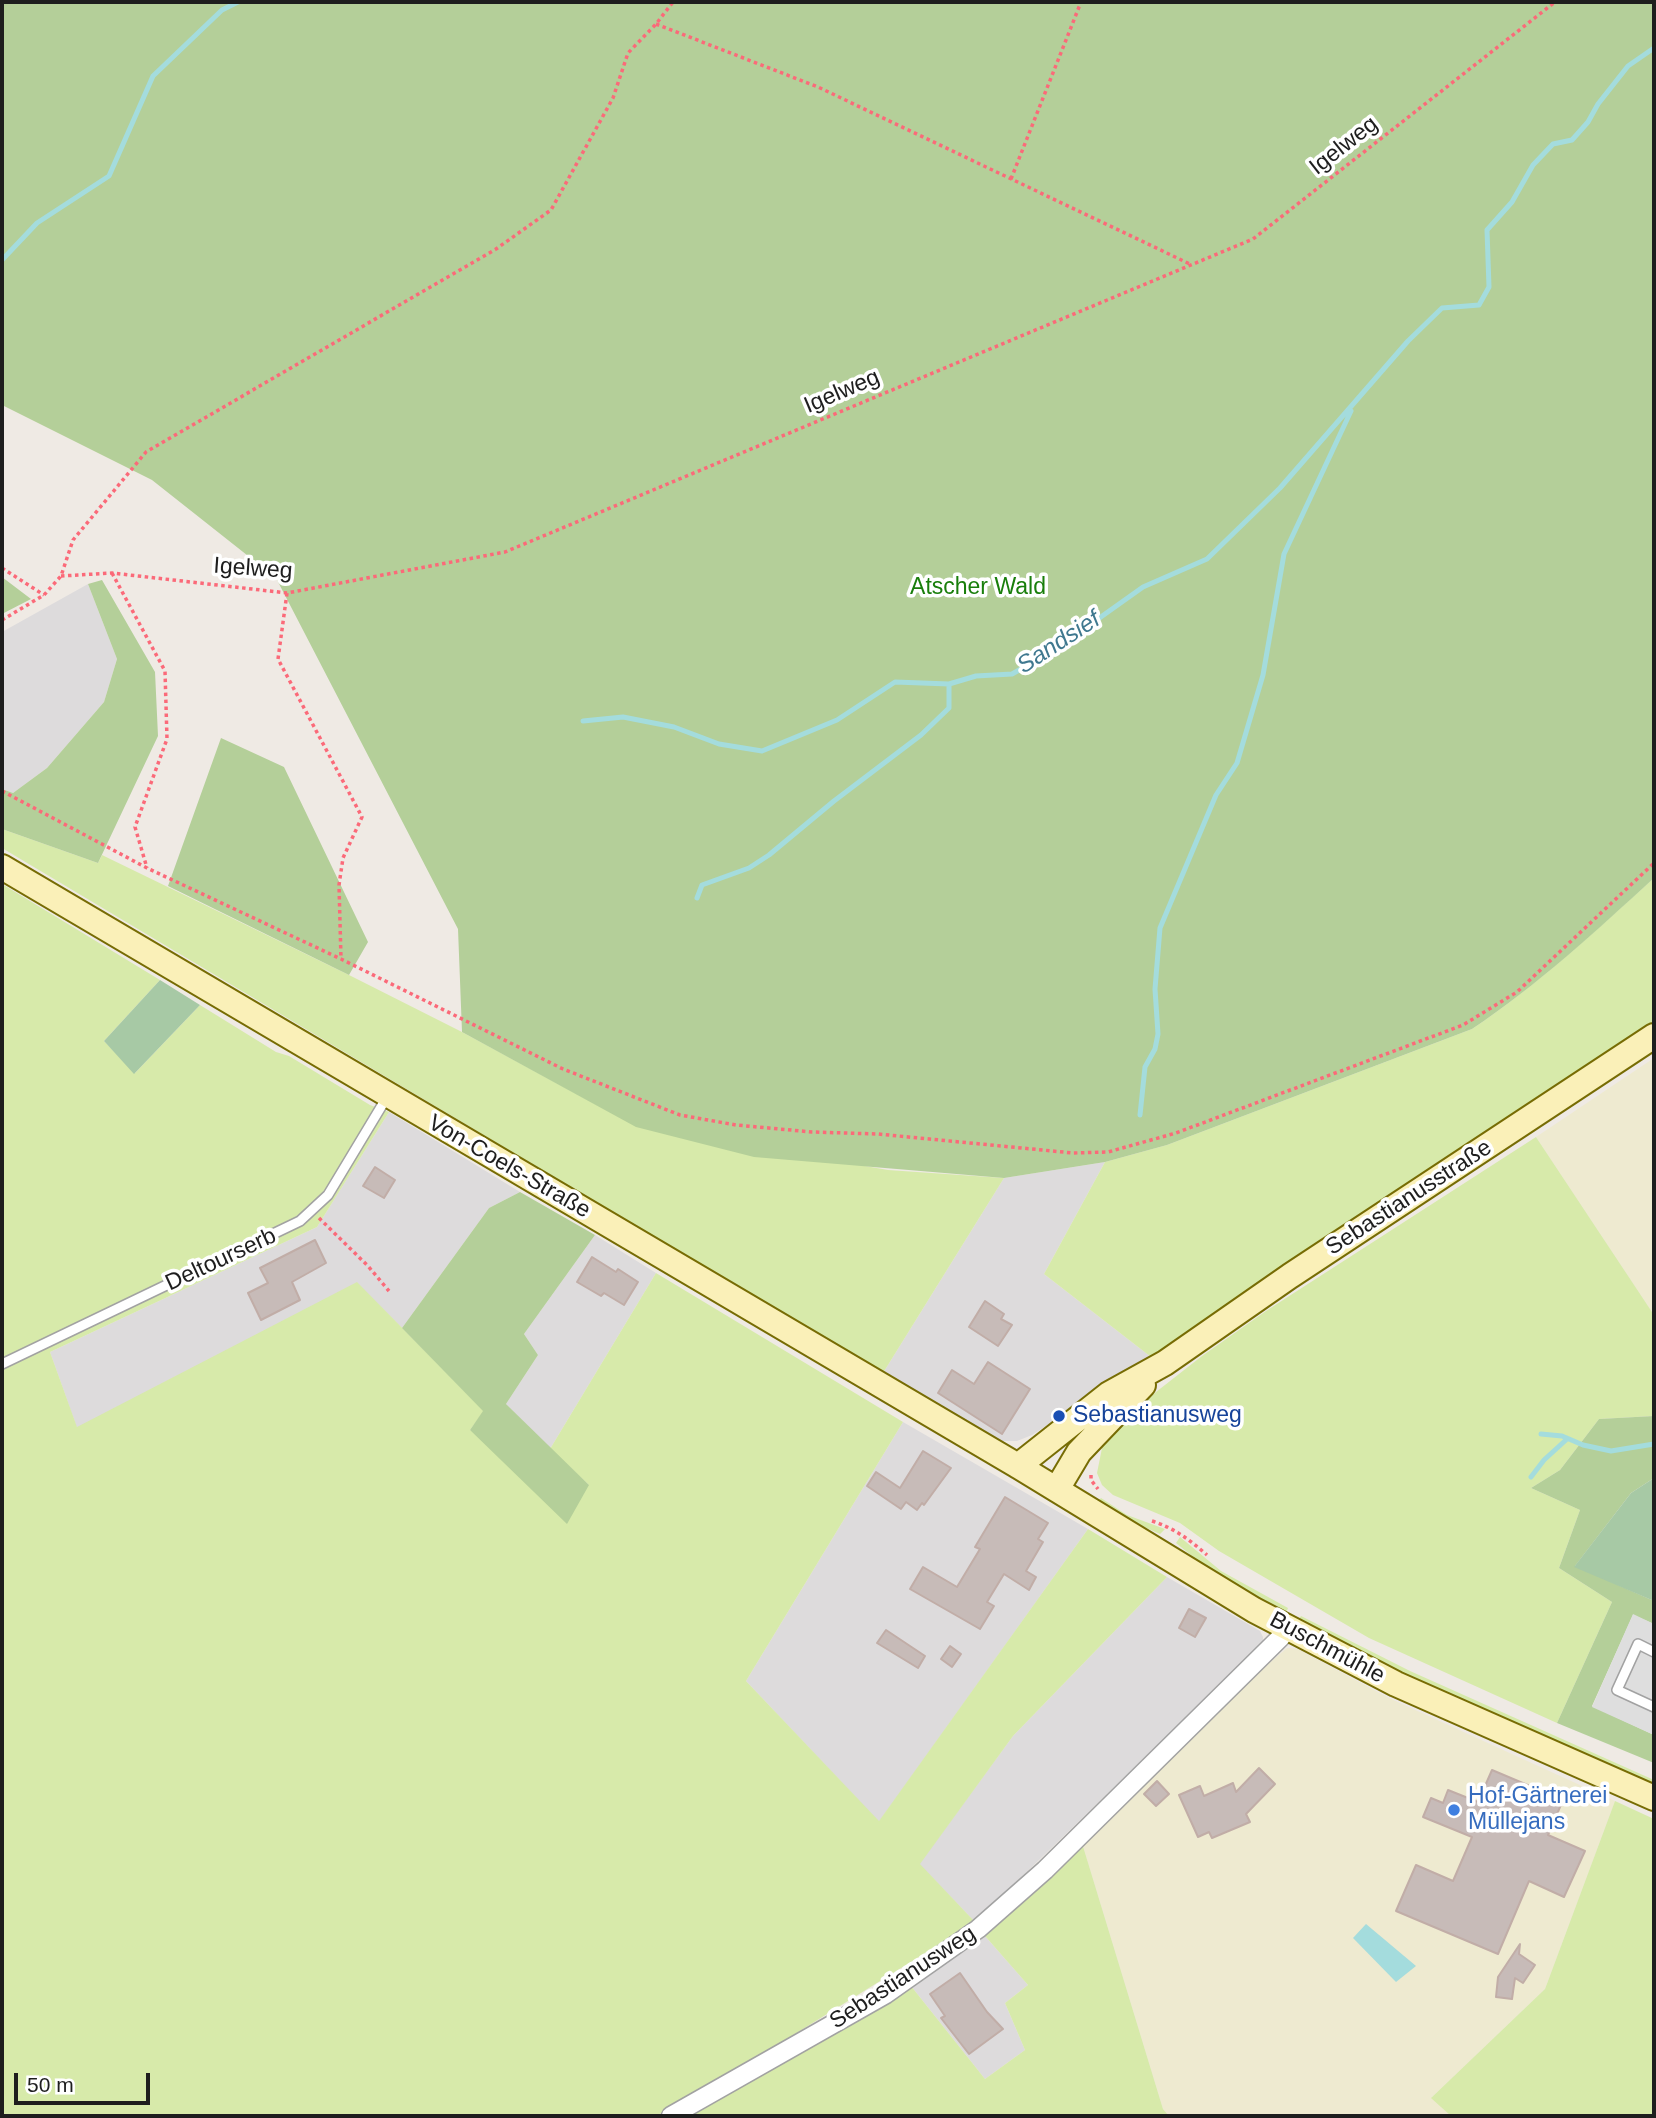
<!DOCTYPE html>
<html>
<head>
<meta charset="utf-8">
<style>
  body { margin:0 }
  #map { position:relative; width:1656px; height:2118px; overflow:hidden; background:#efeae4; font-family:Arial,sans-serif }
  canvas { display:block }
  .frame { position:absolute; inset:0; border:4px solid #1e1e1e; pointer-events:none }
  .scale { position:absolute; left:14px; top:2073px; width:136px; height:32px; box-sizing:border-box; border:4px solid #1e1e1e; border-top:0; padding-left:9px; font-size:21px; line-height:24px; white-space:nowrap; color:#1e1e1e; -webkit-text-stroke:5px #fff; paint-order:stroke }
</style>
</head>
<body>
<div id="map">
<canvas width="1656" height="2118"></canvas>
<div class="frame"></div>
<div class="scale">50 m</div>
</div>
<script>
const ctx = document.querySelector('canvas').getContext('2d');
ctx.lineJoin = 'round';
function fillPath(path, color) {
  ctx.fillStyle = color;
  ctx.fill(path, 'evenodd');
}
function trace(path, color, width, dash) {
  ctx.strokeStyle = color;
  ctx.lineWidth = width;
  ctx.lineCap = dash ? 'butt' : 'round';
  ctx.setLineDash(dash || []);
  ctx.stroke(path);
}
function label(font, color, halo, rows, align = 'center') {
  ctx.font = font + ' Arial,sans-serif';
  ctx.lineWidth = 7;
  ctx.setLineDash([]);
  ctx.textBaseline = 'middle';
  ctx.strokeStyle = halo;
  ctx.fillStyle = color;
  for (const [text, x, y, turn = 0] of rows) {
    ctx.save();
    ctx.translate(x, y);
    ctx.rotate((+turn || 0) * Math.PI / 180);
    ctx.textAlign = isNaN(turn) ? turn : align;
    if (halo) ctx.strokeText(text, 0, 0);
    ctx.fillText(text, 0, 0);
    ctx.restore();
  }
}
fillPath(new Path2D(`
  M88,584L117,659L104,702L47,768L13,793L2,789V632Z
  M389,1112L520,1192L489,1208L402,1328L357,1283L77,1428L50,1352L317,1227Z
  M1105,1162L1044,1274L1151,1357L1032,1435L1017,1441H1002L883,1373L1004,1178Z
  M595,1235L656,1273L550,1449L506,1404L538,1355L524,1334Z
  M903,1422L1088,1529L879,1822L746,1681Z
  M1167,1577L1260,1631L1263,1637V1643L975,1922L919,1864L1013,1736Z
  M985,1936L1028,1985L1005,2003L1025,2050L985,2079L911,1986Z`), '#dddbdc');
fillPath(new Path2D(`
  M1654,1058V1315L1536,1137Z
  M1287,1648L1298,1649L1389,1698L1615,1801L1545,1989L1432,2097L1451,2116H1169L1163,2109L1082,1843L1247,1682Z`), '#eeead0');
fillPath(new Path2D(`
  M2,829L98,863L102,855L349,975L462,1032L636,1126L888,1170L1004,1178L883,1373L2,848Z
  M1654,878V1025L1151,1357L1044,1274L1105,1162L1167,1145L1472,1029C1538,985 1595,931 1654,878Z
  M2,884L160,980L104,1041L135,1073L200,1005L276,1052L289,1056L370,1105L389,1112L317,1227L50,1352L77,1427L357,1282L484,1411L470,1430L589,1485L550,1449L656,1273L903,1422L746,1681L879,1821L1088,1529L1167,1577L1013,1736L920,1864L975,1922L729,2075L656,2116H2Z
  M1536,1137L1654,1315V1416L1599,1419L1560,1470L1531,1488L1580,1510L1559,1568L1612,1602L1557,1723L1369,1638L1219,1551L1180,1523L1113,1495L1102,1485L1097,1473L1103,1443L1113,1431L1156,1392L1202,1356L1266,1311Z
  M1101,1498L1127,1515L1165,1529L1160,1534L1124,1518L1098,1501Z
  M1180,1537L1221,1571L1288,1608L1286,1613L1214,1574L1176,1543Z
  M1301,1616L1410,1671L1654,1780V1787L1410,1678L1298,1620Z
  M1615,1801L1654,1819V2116H1451L1431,2098L1545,1989Z
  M1082,1843L1163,2109L1169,2116H687L911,1986L985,2079L1025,2050L1005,2003L1028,1985L985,1936Z`), '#d7eaaa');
fillPath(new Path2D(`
  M2,2H1654V878C1596,931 1538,985 1472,1029L1167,1145L1105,1162L1004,1178L754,1157L636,1127L462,1032L458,929L276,578L152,480L2,405Z
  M2,577L31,599L2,614Z
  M102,580L155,672L158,736L98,863L2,829V789L13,793L47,768L104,702L117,659L88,584Z
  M221,738L284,767L368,942L349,975L168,886Z
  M520,1192L595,1235L524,1334L538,1355L506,1404L589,1485L567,1524L470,1430L483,1411L402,1328L489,1208Z
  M1654,1416V1478L1631,1493L1575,1566L1654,1601V1624L1633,1615L1592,1706L1654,1735V1763L1557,1723L1612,1602L1559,1568L1580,1510L1531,1488L1560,1470L1599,1419Z`), '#b4cf99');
fillPath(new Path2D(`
  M160,980L200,1005L134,1074L104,1041Z
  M1654,1478V1601L1574,1567L1631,1493Z`), '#a7c9a5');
fillPath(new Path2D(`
  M1633,1614L1654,1624V1735L1592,1707Z`), '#dedede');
fillPath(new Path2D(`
  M1366,1924L1416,1966L1396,1982L1353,1938Z`), '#a4dcdd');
trace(new Path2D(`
  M2,260L37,223L109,176L153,76L222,10L238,2
  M583,721L623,717L674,727L719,744L762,751L837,720L895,682L949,684L976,676L1012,674L1053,651L1143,587L1207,559L1280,488L1408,341L1442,308L1479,305L1489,287L1487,230L1512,202L1533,165L1553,144L1572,140L1588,122L1598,104L1628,66L1654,48
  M697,898L702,885L749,868L769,855L834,801L921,735L949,708V684
  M1140,1115L1145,1067L1155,1049L1158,1034L1155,989L1160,928L1216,795L1237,763L1263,675L1284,554L1351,411
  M1541,1434L1562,1436L1583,1445L1611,1451L1654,1444
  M1531,1477L1544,1460L1567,1439`), '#a4dcdd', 5);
const building = new Path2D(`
  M375,1167L395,1180L384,1198L363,1186Z
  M315,1240L326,1263L292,1282L300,1300L261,1320L248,1293L268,1283L260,1268Z
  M592,1257L616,1272L618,1269L638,1282L624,1305L604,1293L601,1296L577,1282Z
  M985,1301L1004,1314L1001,1319L1012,1325L998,1346L969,1327Z
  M988,1362L1030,1389L1002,1434L938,1393L952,1370L974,1384Z
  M923,1451L951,1468L924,1505L922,1503L917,1510L906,1502L901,1509L867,1486L876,1472L900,1488Z
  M1005,1497L1048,1523L1038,1539L1043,1542L1026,1571L1036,1577L1029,1590L1004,1574L987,1602L994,1606L980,1629L910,1589L923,1567L957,1587L980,1549L975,1547Z
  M1189,1609L1206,1618L1195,1637L1179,1628Z
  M886,1630L925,1656L918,1668L877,1643Z
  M950,1646L961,1654L952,1667L941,1659Z
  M1259,1768L1275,1784L1246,1814L1250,1822L1212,1838L1209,1832L1198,1837L1179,1795L1200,1786L1204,1796L1233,1783L1236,1792Z
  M1492,1770L1563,1800L1548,1835L1585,1851L1564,1897L1529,1881L1498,1954L1396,1911L1416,1865L1453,1881L1472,1837L1423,1817L1431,1798L1443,1803L1448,1790L1478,1802Z
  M1157,1781L1169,1794L1156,1806L1144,1794Z
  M1520,1944L1519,1954L1535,1965L1523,1983L1515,1978L1512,1999L1496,1997L1498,1977Z
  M960,1973L987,2012L1003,2029L969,2054L941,2018L945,2016L930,1994Z`);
fillPath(building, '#c7bbb8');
trace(building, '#c1ada7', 2);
const lane = new Path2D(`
  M2,1364L300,1221L328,1195L387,1097
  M1654,1652L1638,1644L1617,1690L1654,1707`);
const street = new Path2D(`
  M671,2116L886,1994L978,1929L1045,1870L1281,1637L1287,1628`);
const secondary = new Path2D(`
  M2,867L1018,1466L1254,1610L1396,1684L1654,1798
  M1018,1466L1109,1394L1165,1363L1290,1276L1654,1036
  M1057,1489L1079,1452L1143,1385`);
trace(lane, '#a2a2a2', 12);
trace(street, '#a2a2a2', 21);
trace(secondary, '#776c04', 28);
trace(new Path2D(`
  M656,24L818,87L1192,265
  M1011,179L1081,2
  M2,568L44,595
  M112,573L165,671L167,739L135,827L147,868
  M61,576L112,573L287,593L505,552L1253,239L1555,2
  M287,593L278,659L362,817L343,858L339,885L341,959
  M2,620L44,595L61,576L73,540L146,452L496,249L551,210L613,98L628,53L656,24L673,2
  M2,791L147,868L341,959L563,1069L680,1115L736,1125L812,1132L878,1134L1073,1153L1108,1152L1176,1133L1463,1025L1517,992L1654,863
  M319,1218L368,1266L389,1291
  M1091,1475V1480L1098,1489
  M1152,1521C1174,1528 1190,1540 1207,1555`), '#fb6a79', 3.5, [3.5, 3.5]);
trace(lane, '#fff', 9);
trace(street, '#fff', 18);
trace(secondary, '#faf0b8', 24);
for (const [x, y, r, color] of [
  [1059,1416,7,"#1a4fb4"],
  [1454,1810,7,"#3f7fe0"]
]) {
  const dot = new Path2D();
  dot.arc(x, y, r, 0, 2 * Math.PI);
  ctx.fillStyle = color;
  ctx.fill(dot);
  trace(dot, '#fff', 2.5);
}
label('23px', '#1e1e1e', '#fff', [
  ["Igelweg",1344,146,-38],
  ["Igelweg",842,392,-23],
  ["Igelweg",253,569,4],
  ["Von-Coels-Straße",509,1167,30],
  ["Sebastianusstraße",1409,1198,-33],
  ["Deltourserb",221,1260,-25],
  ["Buschmühle",1327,1648,28],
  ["Sebastianusweg",903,1978,-33]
]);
label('23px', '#197e0b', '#fff', [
  ["Atscher Wald",978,588]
]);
label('23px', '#164399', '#fff', [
  ["Sebastianusweg",1073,1416]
], 'left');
label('23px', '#366cbe', '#fff', [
  ["Hof-Gärtnerei",1468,1797],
  ["Müllejans",1468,1823]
], 'left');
label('italic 24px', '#3f788f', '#fff', [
  ["Sandsief",1059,643,-33]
]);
</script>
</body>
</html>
